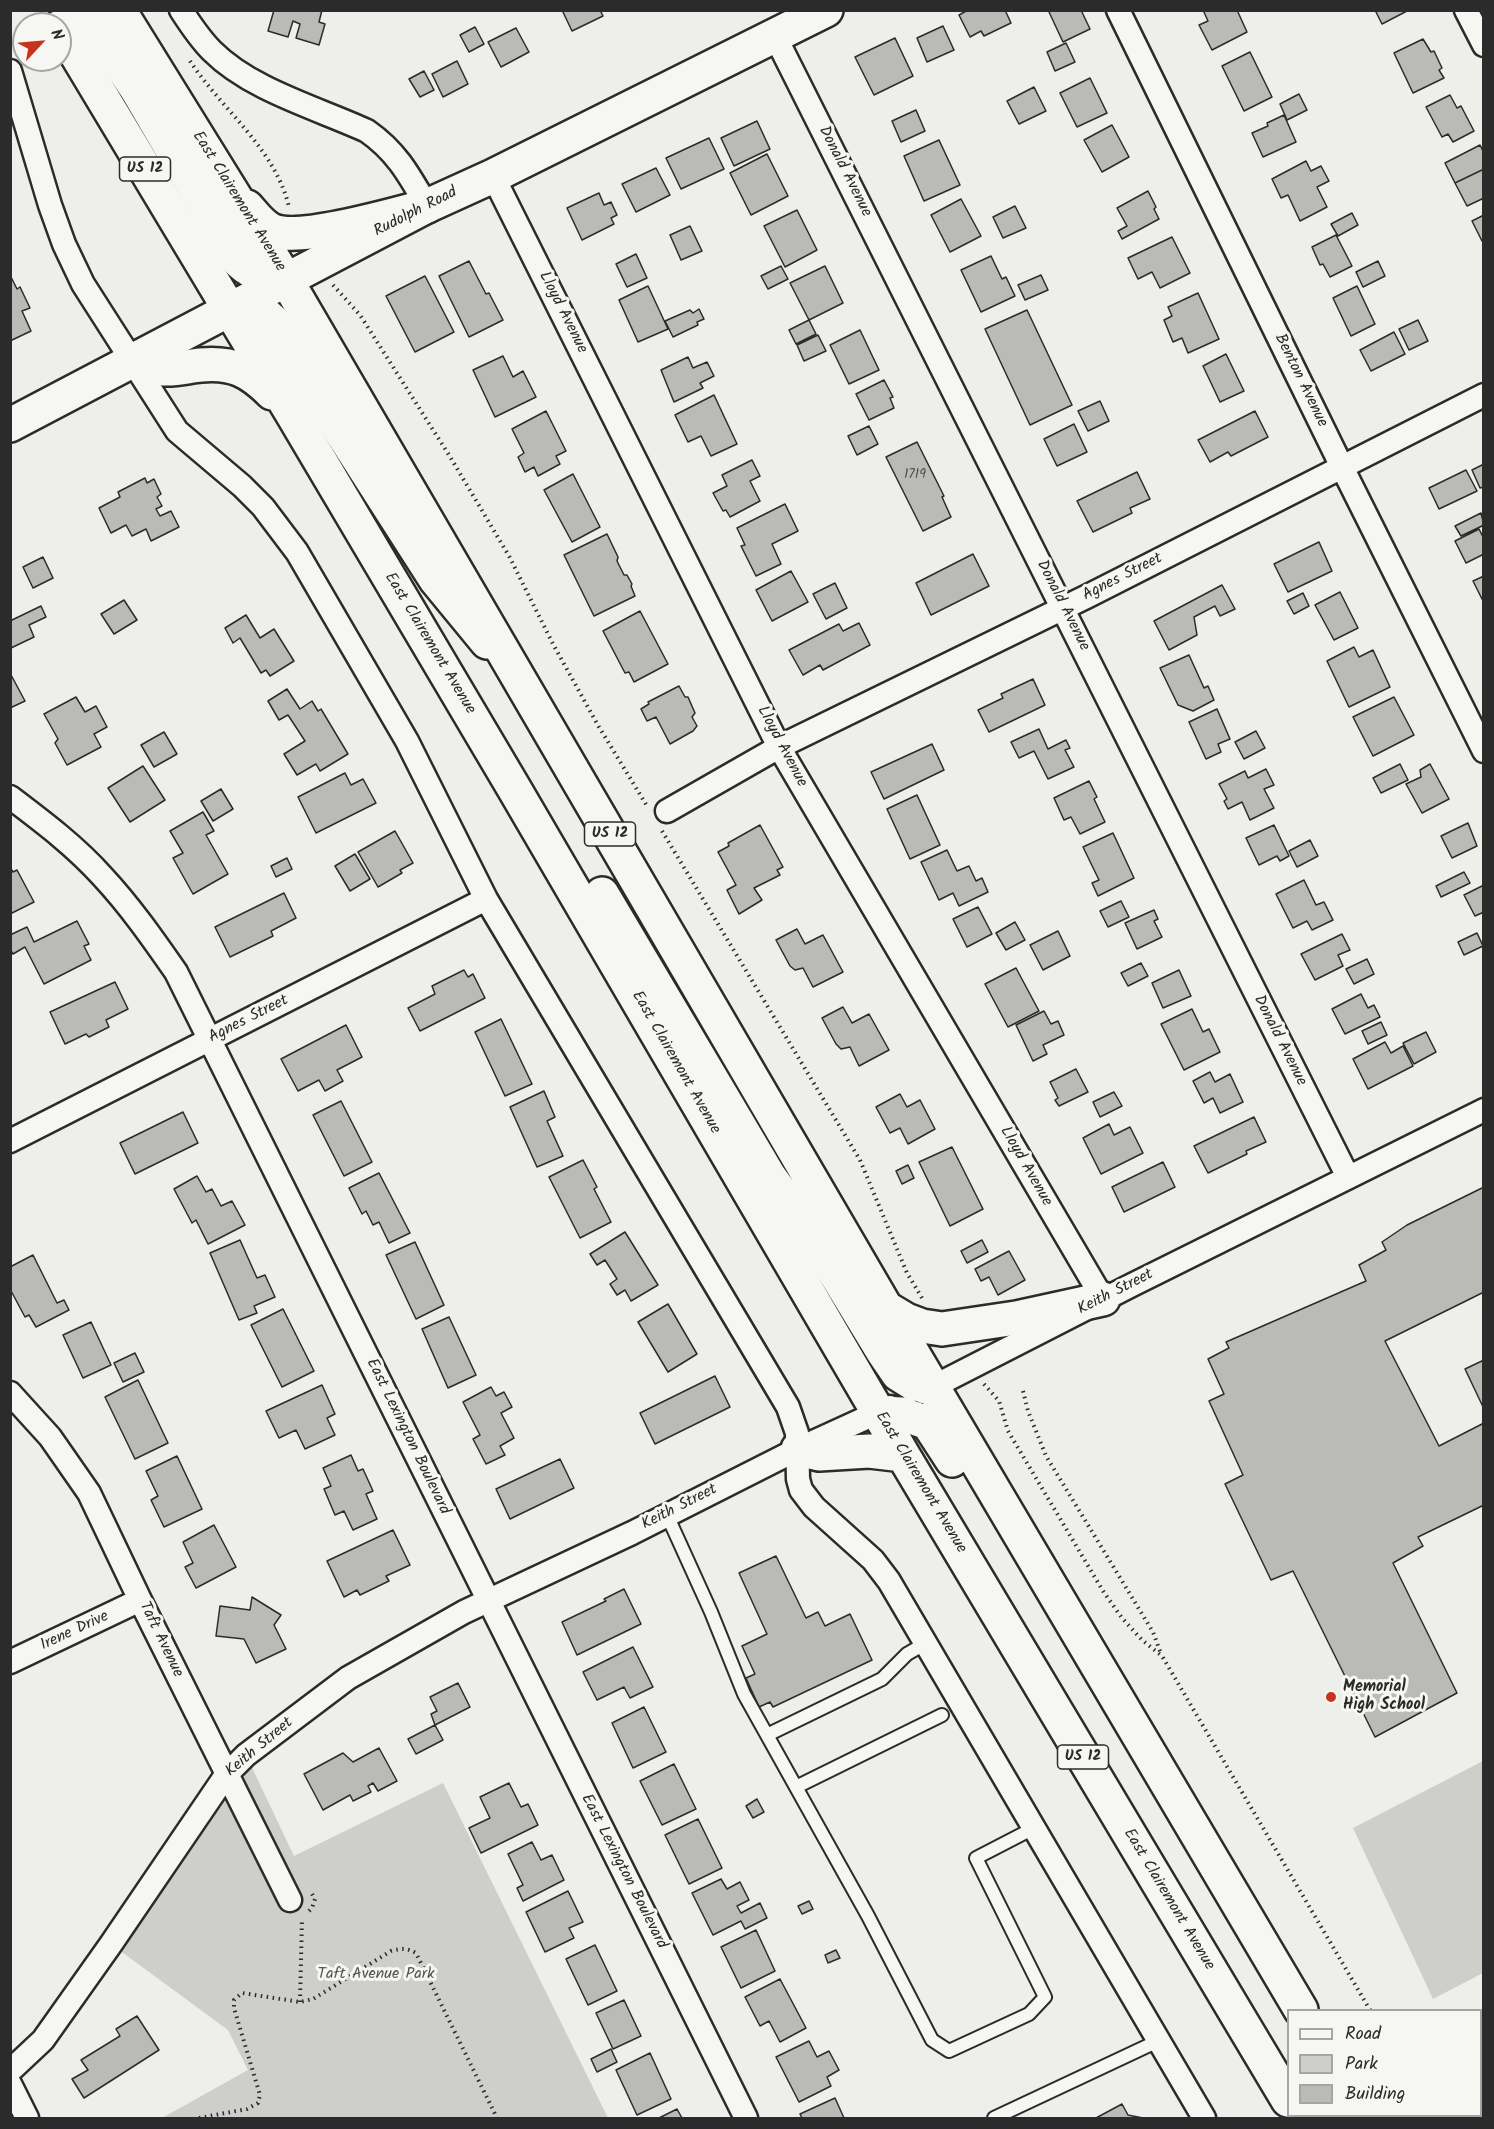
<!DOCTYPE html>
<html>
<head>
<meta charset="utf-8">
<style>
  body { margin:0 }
  #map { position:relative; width:1494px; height:2129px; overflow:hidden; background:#eeeeea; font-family:Kalam,sans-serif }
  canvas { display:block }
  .frame { position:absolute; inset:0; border:12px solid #2b2b2b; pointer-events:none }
  .legend { position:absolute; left:1287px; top:2009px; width:195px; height:108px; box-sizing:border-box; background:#f6f6f2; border:2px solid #a5a5a2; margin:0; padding:8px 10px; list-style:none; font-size:18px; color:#2b2b2b }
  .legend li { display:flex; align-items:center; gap:12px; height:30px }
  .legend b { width:30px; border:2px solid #a5a5a2 }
  .north { position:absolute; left:12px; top:12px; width:60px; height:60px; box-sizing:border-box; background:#f6f6f2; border:2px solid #a5a5a2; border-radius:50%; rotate:64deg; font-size:16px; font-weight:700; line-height:24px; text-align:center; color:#2b2b2b }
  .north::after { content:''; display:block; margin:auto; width:21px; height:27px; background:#c8321e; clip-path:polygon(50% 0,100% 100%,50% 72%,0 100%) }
</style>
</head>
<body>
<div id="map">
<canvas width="1494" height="2129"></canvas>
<div class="frame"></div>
<ul class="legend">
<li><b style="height:8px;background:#f6f6f2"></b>Road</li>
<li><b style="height:16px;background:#cececa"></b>Park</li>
<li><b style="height:16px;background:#babab7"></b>Building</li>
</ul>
<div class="north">N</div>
</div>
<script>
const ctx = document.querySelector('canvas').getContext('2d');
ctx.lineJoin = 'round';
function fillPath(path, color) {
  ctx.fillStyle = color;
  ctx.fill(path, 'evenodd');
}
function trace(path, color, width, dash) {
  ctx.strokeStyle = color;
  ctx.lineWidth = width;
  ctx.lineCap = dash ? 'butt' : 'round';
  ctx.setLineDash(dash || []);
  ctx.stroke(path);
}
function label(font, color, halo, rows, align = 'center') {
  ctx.font = font + ' Kalam,sans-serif';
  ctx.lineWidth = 6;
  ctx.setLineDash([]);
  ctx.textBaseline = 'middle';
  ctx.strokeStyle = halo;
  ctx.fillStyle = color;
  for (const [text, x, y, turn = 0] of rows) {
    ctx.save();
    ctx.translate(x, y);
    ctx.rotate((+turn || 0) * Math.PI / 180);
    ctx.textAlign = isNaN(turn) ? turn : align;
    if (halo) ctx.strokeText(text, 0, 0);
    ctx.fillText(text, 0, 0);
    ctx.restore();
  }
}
fillPath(new Path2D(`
  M246,1755L294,1856L443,1783L608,2118H162L248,2070L228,2030L111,1944Z
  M1483,1761V1973L1433,1999L1353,1828Z`), '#cececa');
const building = new Path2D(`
  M274,10H322L319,22L325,24L319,45L296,38L300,24L293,21L288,37L268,31Z
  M562,10H600L603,16L572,31Z
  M968,10H1005L1011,23L984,36L981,31L970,37L959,15Z
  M1052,10H1081L1090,29L1063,42L1049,12Z
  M1203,10H1237L1247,32L1212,50L1199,25L1208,21Z
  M1375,10H1407V11L1382,24Z
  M943,26L954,50L927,62L917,38Z
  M475,27L484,44L469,52L460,35Z
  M516,28L529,52L501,67L488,42Z
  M895,38L913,76L874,95L855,57Z
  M1423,39L1431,52L1434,51L1442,68L1439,70L1444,78L1413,93L1394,53Z
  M1066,43L1075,62L1055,71L1047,52Z
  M1250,52L1272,97L1244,111L1222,66Z
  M457,61L468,84L443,97L432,74Z
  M424,71L434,90L420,97L409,79Z
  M1090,78L1107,113L1077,127L1060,93Z
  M1034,87L1046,111L1019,124L1007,101Z
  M1299,94L1307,110L1287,120L1280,104Z
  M1450,95L1457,108L1461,106L1474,131L1453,142L1448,134L1442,137L1426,107Z
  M916,110L925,131L901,142L892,121Z
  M1284,115L1296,142L1263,157L1252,133L1268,126L1267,123Z
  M757,121L770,149L734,166L721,138Z
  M1112,125L1129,157L1102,172L1084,140Z
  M709,138L724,169L681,189L666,158Z
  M939,140L960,185L924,201L904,156Z
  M1480,145L1484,153V169L1455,183L1445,163Z
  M767,154L788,196L751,215L730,173Z
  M1306,161L1311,171L1321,166L1329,181L1317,187L1327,207L1300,221L1288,195L1281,198L1272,179Z
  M656,168L670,195L636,212L622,184Z
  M1484,169V198L1467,206L1455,183Z
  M1148,191L1156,207L1154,209L1159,219L1122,239L1118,231L1127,226L1117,208Z
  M599,193L604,205L611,202L617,215L611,218L614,224L582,240L567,208Z
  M961,199L981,236L950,252L931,215Z
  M1015,206L1026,228L1003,238L993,217Z
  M797,210L817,250L785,267L764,226Z
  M1352,213L1358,225L1338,236L1331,224Z
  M1484,215V240L1482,241L1472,221Z
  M690,226L702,251L681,260L670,235Z
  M1336,235L1352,266L1330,277L1323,264L1320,265L1312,247Z
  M1172,237L1190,273L1160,288L1152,272L1138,279L1128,258Z
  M636,254L647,278L627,287L616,264Z
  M991,256L1002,279L1006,277L1015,296L981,312L961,270Z
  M469,261L486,294L489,293L503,320L469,337L439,276Z
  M1378,261L1385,276L1363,287L1356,272Z
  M781,266L788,279L768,289L761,276Z
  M825,266L843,303L809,320L790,283Z
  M10,275L17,289L20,287L30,308L22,311L31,331L10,341Z
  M1041,275L1048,290L1025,300L1018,285Z
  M425,276L454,332L415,352L386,296Z
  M648,286L668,329L638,342L619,300Z
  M1357,286L1375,324L1351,336L1333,298Z
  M1198,293L1219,339L1188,353L1182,338L1173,342L1164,320L1172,316L1168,307Z
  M699,309L704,319L697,322L698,325L673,337L665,321L690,310L693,313Z
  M1027,310L1072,405L1030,425L985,329Z
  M809,320L816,334L796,344L789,330Z
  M1418,320L1428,341L1409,350L1399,329Z
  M860,330L879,370L849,384L830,345Z
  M1394,332L1405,354L1371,371L1360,350Z
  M818,335L826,351L804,361L797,345Z
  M1226,354L1244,391L1220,402L1203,366Z
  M503,356L513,377L523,371L536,397L495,417L473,370Z
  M688,357L693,368L707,362L714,376L700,383L703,388L674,402L661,370Z
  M884,380L893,397L890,398L894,408L869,420L856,394Z
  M714,395L737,444L711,456L701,436L688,442L675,415Z
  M1100,401L1109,421L1088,431L1078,411Z
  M546,411L566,451L556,456L560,464L538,476L534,467L525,472L518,457L524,453L512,429Z
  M1255,411L1268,437L1231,456L1228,452L1210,462L1198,440Z
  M1074,424L1087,452L1057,466L1044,439Z
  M869,426L878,444L857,455L848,436Z
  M917,442L944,496L942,497L951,517L923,531L886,457Z
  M752,460L760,476L750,481L760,501L730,517L726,510L723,511L713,493L727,486L722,475Z
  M1484,464V487L1480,488L1472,470Z
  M1466,470L1477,491L1439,509L1429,488Z
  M1137,472L1150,499L1130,508L1132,513L1093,532L1077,501Z
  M573,474L600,527L572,542L544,490Z
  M145,478L147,483L154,479L161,494L157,497L162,506L156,509L160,516L171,511L179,527L151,541L146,529L132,536L126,525L111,533L99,508L120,497L118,492Z
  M785,504L798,531L772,544L781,564L756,576L741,546L745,545L737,528Z
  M1481,513L1484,525L1461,536L1455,526Z
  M1479,529L1484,539V554L1466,563L1455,541Z
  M607,534L618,557L617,561L624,575H627L632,584L631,586L635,596L594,616L564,555Z
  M1319,542L1332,571L1288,592L1274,564Z
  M973,554L989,586L931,615L916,583Z
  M43,557L53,578L33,588L23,567Z
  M791,571L808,602L772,621L756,590Z
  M1484,576V603L1473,581Z
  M835,583L847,608L826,619L813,594Z
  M1222,585L1235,609L1220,616L1215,606L1194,617L1197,635L1169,650L1154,621Z
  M1340,592L1358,628L1334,640L1315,605Z
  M1303,593L1309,606L1294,614L1287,601Z
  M124,600L137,620L114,634L101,614Z
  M41,606L46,617L29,625L34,637L11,648L10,621Z
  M640,611L668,664L634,682L629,672L625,673L603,631Z
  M246,615L260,638L274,629L294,661L270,676L266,670L261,673L240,638L233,643L225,628Z
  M859,623L870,645L823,670L820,665L803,675L789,650L839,624L843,631Z
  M1354,647L1359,657L1373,650L1390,687L1349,707L1327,661Z
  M1189,655L1204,688L1208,686L1214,700L1193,711L1178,705L1160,668Z
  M10,673L25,701L10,708Z
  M1033,679L1045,705L989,732L978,710L1003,698L1001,694Z
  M679,686L685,697H688L695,713L692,717L697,726L693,731L670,744L656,717L647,721L641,709L649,704L648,702Z
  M287,689L300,709L312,701L318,711L321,709L348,754L320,771L316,764L297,775L284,754L305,741L288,715L279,720L268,701Z
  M76,697L85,712L96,706L107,727L94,734L101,747L67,765L55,743L58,739L44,714Z
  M1394,697L1414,735L1373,756L1353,717Z
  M1217,709L1230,739L1218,744L1221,752L1206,759L1189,722Z
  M1039,729L1048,749L1066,740L1070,748L1065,750L1074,767L1048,779L1034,751L1019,758L1011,742Z
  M1256,731L1265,748L1244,759L1235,742Z
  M164,732L177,754L154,767L141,745Z
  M932,744L944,770L884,799L871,772Z
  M1400,764L1408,780L1381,793L1373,778Z
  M1430,764L1449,799L1422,813L1406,784L1421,777L1420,770Z
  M143,766L165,800L130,822L108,788Z
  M1266,769L1274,785L1264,789L1274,808L1250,820L1242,802L1228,809L1224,801L1227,799L1219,784L1245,771L1248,778Z
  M345,773L351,785L363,779L376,803L316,833L298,797Z
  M1089,781L1097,797L1094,799L1105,822L1080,834L1071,817L1064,820L1054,798Z
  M221,789L233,809L213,821L201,801Z
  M917,795L940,845L910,859L887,809Z
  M203,812L214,831L206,835L228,874L193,894L173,858L183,853L170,831Z
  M1468,823L1477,846L1452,858L1441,836Z
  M760,825L783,867L777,870L780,875L754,888L762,900L739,914L727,890L736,885L718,852L729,846L728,843Z
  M1274,825L1289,856L1280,861L1277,856L1259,865L1246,838Z
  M395,831L413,863L400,870L402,873L378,887L358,852Z
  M1113,833L1134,878L1098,896L1092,883L1099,880L1083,847Z
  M1310,840L1318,856L1297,867L1289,851Z
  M947,850L957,871L969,866L976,881L982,878L988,892L959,906L953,893L939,900L921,862Z
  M355,854L370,879L350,891L335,866Z
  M287,858L292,869L276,877L271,866Z
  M10,867L13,872L17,870L34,902L10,914Z
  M1464,872L1470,883L1441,897L1436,886Z
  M1304,880L1316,905L1324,902L1333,920L1312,930L1307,921L1293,928L1276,894Z
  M1484,885V912L1475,916L1464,895Z
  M284,893L296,918L271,931L273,936L230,957L215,927Z
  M1121,901L1129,917L1108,927L1100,911Z
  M978,907L992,934L967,947L953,919Z
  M1154,910L1158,919L1154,921L1162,937L1137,949L1125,923Z
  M77,921L89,944L84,946L91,960L44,984L25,947L13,954L10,949V935L27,927L34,942Z
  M1015,922L1025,940L1006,950L996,933Z
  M797,929L805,944L823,935L843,972L813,987L803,968L795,970L790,966L776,940Z
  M1058,931L1070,956L1043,970L1030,945Z
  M1477,933L1483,946L1464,955L1458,942Z
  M1342,934L1350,950L1338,955L1343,966L1315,980L1301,954Z
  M1367,959L1374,974L1354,984L1346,969Z
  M1141,963L1148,976L1128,986L1121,973Z
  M1016,968L1039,1011L1008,1027L985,984Z
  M464,970L468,977L473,974L485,998L420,1031L408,1008L435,994L432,986Z
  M1179,970L1191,996L1163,1008L1152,983Z
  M115,982L128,1009L106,1020L109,1027L89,1037L86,1034L65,1044L50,1012Z
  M1361,994L1368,1008L1374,1005L1380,1017L1345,1034L1332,1009Z
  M843,1007L852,1023L869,1014L889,1050L859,1066L850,1047L841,1049L836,1044L822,1018Z
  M1192,1009L1203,1032L1209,1029L1220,1052L1184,1070L1161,1024Z
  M1044,1011L1051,1024L1058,1021L1064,1035L1043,1045L1047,1054L1033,1061L1016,1025Z
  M501,1019L532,1084L505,1096L475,1032Z
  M1381,1022L1387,1035L1368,1044L1362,1031Z
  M346,1025L362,1057L337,1070L343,1081L325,1091L319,1080L298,1091L281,1059Z
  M1426,1032L1436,1052L1414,1064L1403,1043Z
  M1385,1042L1391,1053L1403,1046L1413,1066L1368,1089L1353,1059Z
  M1076,1069L1088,1092L1059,1106L1055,1100L1058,1098L1050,1082Z
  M1210,1072L1215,1082L1230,1074L1243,1102L1220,1113L1213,1098L1204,1103L1193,1081Z
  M544,1091L555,1117L547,1121L563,1156L537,1167L510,1107Z
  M1114,1092L1122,1106L1100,1117L1093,1102Z
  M900,1094L907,1107L920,1100L935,1129L908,1144L900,1128L890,1133L876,1107Z
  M341,1101L372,1162L344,1176L313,1115Z
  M183,1112L198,1143L135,1174L120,1143Z
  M1254,1117L1266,1142L1246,1151L1247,1154L1208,1173L1194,1146Z
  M1109,1124L1114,1135L1130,1127L1143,1153L1101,1174L1083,1138Z
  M952,1147L983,1209L950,1226L919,1162Z
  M583,1160L597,1187L594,1189L611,1222L580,1238L549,1177Z
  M1163,1162L1175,1187L1124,1212L1112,1187Z
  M908,1165L914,1178L902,1184L896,1171Z
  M379,1173L410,1233L389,1243L379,1222L373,1225L366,1211L362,1214L349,1188Z
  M197,1176L206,1192L212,1189L221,1206L232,1201L245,1225L208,1244L196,1220L192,1223L174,1189Z
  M1484,1187V1292L1385,1341L1439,1446L1484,1423V1505L1418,1537L1423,1546L1393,1563L1457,1693L1375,1737L1293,1571L1271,1580L1225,1484L1243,1475L1209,1401L1224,1394L1208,1359L1229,1348L1226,1342L1366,1281L1359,1265L1386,1250L1382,1242L1407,1225Z
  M625,1232L658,1285L631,1301L625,1290L617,1295L610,1284L617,1279L605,1260L597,1265L590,1254Z
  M240,1240L257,1278L265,1275L275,1297L254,1306L257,1313L239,1320L210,1253Z
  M982,1240L988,1252L967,1263L961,1251Z
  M415,1242L444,1305L416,1319L386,1255Z
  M1009,1251L1025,1280L998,1295L989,1277L981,1281L975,1269Z
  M33,1255L57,1303L64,1300L69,1310L36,1327L29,1315L25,1317L10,1289V1267Z
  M668,1304L697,1354L668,1372L638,1322Z
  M283,1309L314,1371L282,1387L251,1325Z
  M449,1317L476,1375L448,1388L422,1329Z
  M91,1322L111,1365L83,1378L63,1335Z
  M135,1353L144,1372L123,1382L114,1363Z
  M1484,1360V1409L1465,1369Z
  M715,1376L730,1407L655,1444L640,1413Z
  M138,1380L168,1443L135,1459L105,1397Z
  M322,1385L335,1414L327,1418L335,1435L305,1449L296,1430L279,1438L266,1411Z
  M491,1387L496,1396L504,1392L512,1407L501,1413L514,1438L500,1446L505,1455L486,1464L473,1439L480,1435L463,1402Z
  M351,1455L358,1471L363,1469L373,1491L366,1494L377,1519L353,1530L344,1511L335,1515L324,1489L331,1486L323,1468Z
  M177,1456L202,1509L164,1527L151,1500L158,1496L146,1471Z
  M560,1459L574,1488L510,1519L496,1489Z
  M214,1525L236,1567L196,1588L185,1567L193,1563L183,1542Z
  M393,1530L410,1565L386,1576L389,1581L360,1595L357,1590L344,1597L327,1561Z
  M776,1556L806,1618L818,1612L825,1626L850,1614L872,1660L773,1707L770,1702L759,1707L746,1678L755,1674L742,1646L767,1634L739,1573Z
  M624,1589L641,1624L577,1655L562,1622L606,1601L604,1599Z
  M252,1597L281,1615L274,1625L286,1649L256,1663L244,1639L216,1636L220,1606L250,1610Z
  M633,1647L653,1687L630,1698L624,1687L597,1700L583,1672Z
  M458,1683L470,1707L435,1725L431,1714L437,1711L430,1697Z
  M644,1707L666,1752L633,1768L612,1723Z
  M435,1725L443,1740L416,1754L408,1739Z
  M379,1748L397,1781L378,1791L373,1783L368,1786L371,1792L353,1801L350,1795L323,1810L304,1774L343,1753L353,1762Z
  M674,1764L696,1809L662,1825L640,1781Z
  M509,1783L521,1807L528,1804L538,1825L481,1853L469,1828L490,1818L480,1797Z
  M757,1799L764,1812L753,1818L746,1806Z
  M698,1819L722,1868L689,1884L665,1835Z
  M532,1842L541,1860L552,1855L564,1880L523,1901L517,1888L523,1885L508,1854Z
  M721,1879L727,1889L740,1882L749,1900L737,1906L741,1913L760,1903L767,1918L745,1929L741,1921L713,1935L692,1893Z
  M568,1891L583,1922L569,1928L574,1938L545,1952L526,1912Z
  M809,1901L813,1909L802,1914L798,1906Z
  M756,1930L775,1971L741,1988L721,1947Z
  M595,1945L617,1991L588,2005L566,1959Z
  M836,1950L840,1958L828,1963L825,1955Z
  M780,1979L806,2028L780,2042L769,2021L760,2026L745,1997Z
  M624,2000L641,2036L613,2049L596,2013Z
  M137,2016L159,2050L84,2098L72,2079L88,2070L81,2060L120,2036L116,2029Z
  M809,2041L817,2057L829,2051L839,2070L827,2077L831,2086L799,2102L776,2057Z
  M611,2049L617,2062L597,2072L591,2059Z
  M650,2053L671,2099L637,2115L616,2070Z
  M835,2098L844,2118H802L800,2114Z
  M1122,2104L1128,2115L1143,2118H1096Z
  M677,2109L682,2118H659Z`);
fillPath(building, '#babab7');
trace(building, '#2b2b2b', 1.5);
const lane = new Path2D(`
  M667,1515L711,1612L744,1694L868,1916L932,2040L949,2051L1029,2014L1045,1997L976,1858L1034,1828
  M767,1735L882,1679L907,1654L926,1643
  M796,1787L942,1715
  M994,2118L1158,2041`);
const street = new Path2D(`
  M181,10C190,24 200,39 212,51C251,90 317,108 367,131C397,152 409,175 427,206
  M1118,10L1342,467L1484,751
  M1466,10L1484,45
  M775,36L1348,1177
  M10,71L50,205L64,244L83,284L177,431L242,486L263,507L297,552L407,741L486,899L788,1407L797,1433L798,1479L801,1490L814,1507L873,1560L889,1581L1204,2118
  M493,176L779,747L1103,1299
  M10,797C43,822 75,846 102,876C130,906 153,939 176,972L746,2118
  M667,811L779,747L1088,596L1484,395
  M10,1141L486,899
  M923,1392L1132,1285L1484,1110
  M10,1393L50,1437L89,1493L140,1600L290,1900
  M10,1662L140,1600
  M10,2071L43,2040L111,1944L226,1775L246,1755L348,1678L464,1612L632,1533L798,1449L890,1407
  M10,2084L27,2118`);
const secondary = new Path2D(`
  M83,10L136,88L235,257C249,274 266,278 287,281
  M231,310L265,314L274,322L322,402L436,580L487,642
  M10,425L427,206L493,176L826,10`);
const primary = new Path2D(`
  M119,10L287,281L886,1308L1301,2010
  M60,27L293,415L515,790L903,1455L1288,2100
  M247,207C254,215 261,225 271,230C299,243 396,214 427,206
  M132,362C142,365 152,369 164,369C176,370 189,366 201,365C233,362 250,371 272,393
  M602,894L769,1176L815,1240L883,1352L898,1374L914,1384L934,1386
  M886,1308L906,1320L922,1326L942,1329L1016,1318L1103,1299
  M879,1413L902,1414L928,1423L952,1460
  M798,1449L819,1454L869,1451L903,1455
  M1324,2116L1326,2118
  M1363,2116L1365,2118`);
trace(lane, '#2b2b2b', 16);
trace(street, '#2b2b2b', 27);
trace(secondary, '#2b2b2b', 38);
trace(primary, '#2b2b2b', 38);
trace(new Path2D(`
  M190,61C222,110 275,148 289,207
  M333,285L360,315L449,455L509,556L553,644L599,727L647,806
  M662,831L860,1160L907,1273L922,1298
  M984,1384L999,1401L1008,1431L1103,1591L1122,1618L1142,1640L1162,1656L1370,2010
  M1023,1391L1028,1411L1046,1456L1153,1632L1161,1654
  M309,1911L312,1908L315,1899L311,1892
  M300,2002L302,1918
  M1432,2116L1434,2118
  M199,2118L247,2109L258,2103L260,2095L234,2008V2000L242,1993L300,2002L313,1999L391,1951C402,1948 407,1948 416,1953L497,2118`), '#2b2b2b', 4, [1.5, 4.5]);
trace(lane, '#f6f6f2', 12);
trace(street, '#f6f6f2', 22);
trace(secondary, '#f6f6f2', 33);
trace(primary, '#f6f6f2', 33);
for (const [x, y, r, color] of [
  [1331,1697,6,"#c8321e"]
]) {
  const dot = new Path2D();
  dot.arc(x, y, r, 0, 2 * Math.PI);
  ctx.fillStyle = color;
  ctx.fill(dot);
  trace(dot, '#f6f6f2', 2);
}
label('14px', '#4f4f4e', null, [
  ["1719",915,476]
]);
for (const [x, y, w] of [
  [145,169,51],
  [610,834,51],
  [1083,1757,51]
]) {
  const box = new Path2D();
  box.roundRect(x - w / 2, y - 12, w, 24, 4.5);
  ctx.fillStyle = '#f6f6f2';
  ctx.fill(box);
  trace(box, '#2b2b2b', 1.5);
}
label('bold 15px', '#2b2b2b', null, [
  ["US 12",145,169],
  ["US 12",610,834],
  ["US 12",1083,1757]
]);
label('16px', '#2b2b2b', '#f6f6f2', [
  ["Donald Avenue",844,172,63],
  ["East Clairemont Avenue",238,202,58],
  ["Rudolph Road",416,213,-27],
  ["Lloyd Avenue",562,313,63],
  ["Benton Avenue",1300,381,64],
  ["Agnes Street",1123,578,-27],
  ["Donald Avenue",1062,606,63],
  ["East Clairemont Avenue",429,644,59],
  ["Lloyd Avenue",781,747,62],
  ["Agnes Street",249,1020,-27],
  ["Donald Avenue",1279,1041,63],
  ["East Clairemont Avenue",675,1063,60],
  ["Lloyd Avenue",1025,1167,60],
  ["Keith Street",1116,1293,-27],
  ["East Lexington Boulevard",407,1437,64],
  ["East Clairemont Avenue",920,1483,59],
  ["Keith Street",680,1508,-27],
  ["Irene Drive",75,1632,-25],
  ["Taft Avenue",160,1640,64],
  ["Keith Street",260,1748,-40],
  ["East Lexington Boulevard",623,1872,63],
  ["East Clairemont Avenue",1168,1900,59]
]);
label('bold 16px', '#2b2b2b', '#f6f6f2', [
  ["Memorial",1343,1688],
  ["High School",1343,1706]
], 'left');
label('16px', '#545453', '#f6f6f2', [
  ["Taft Avenue Park",376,1975]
]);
</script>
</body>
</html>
